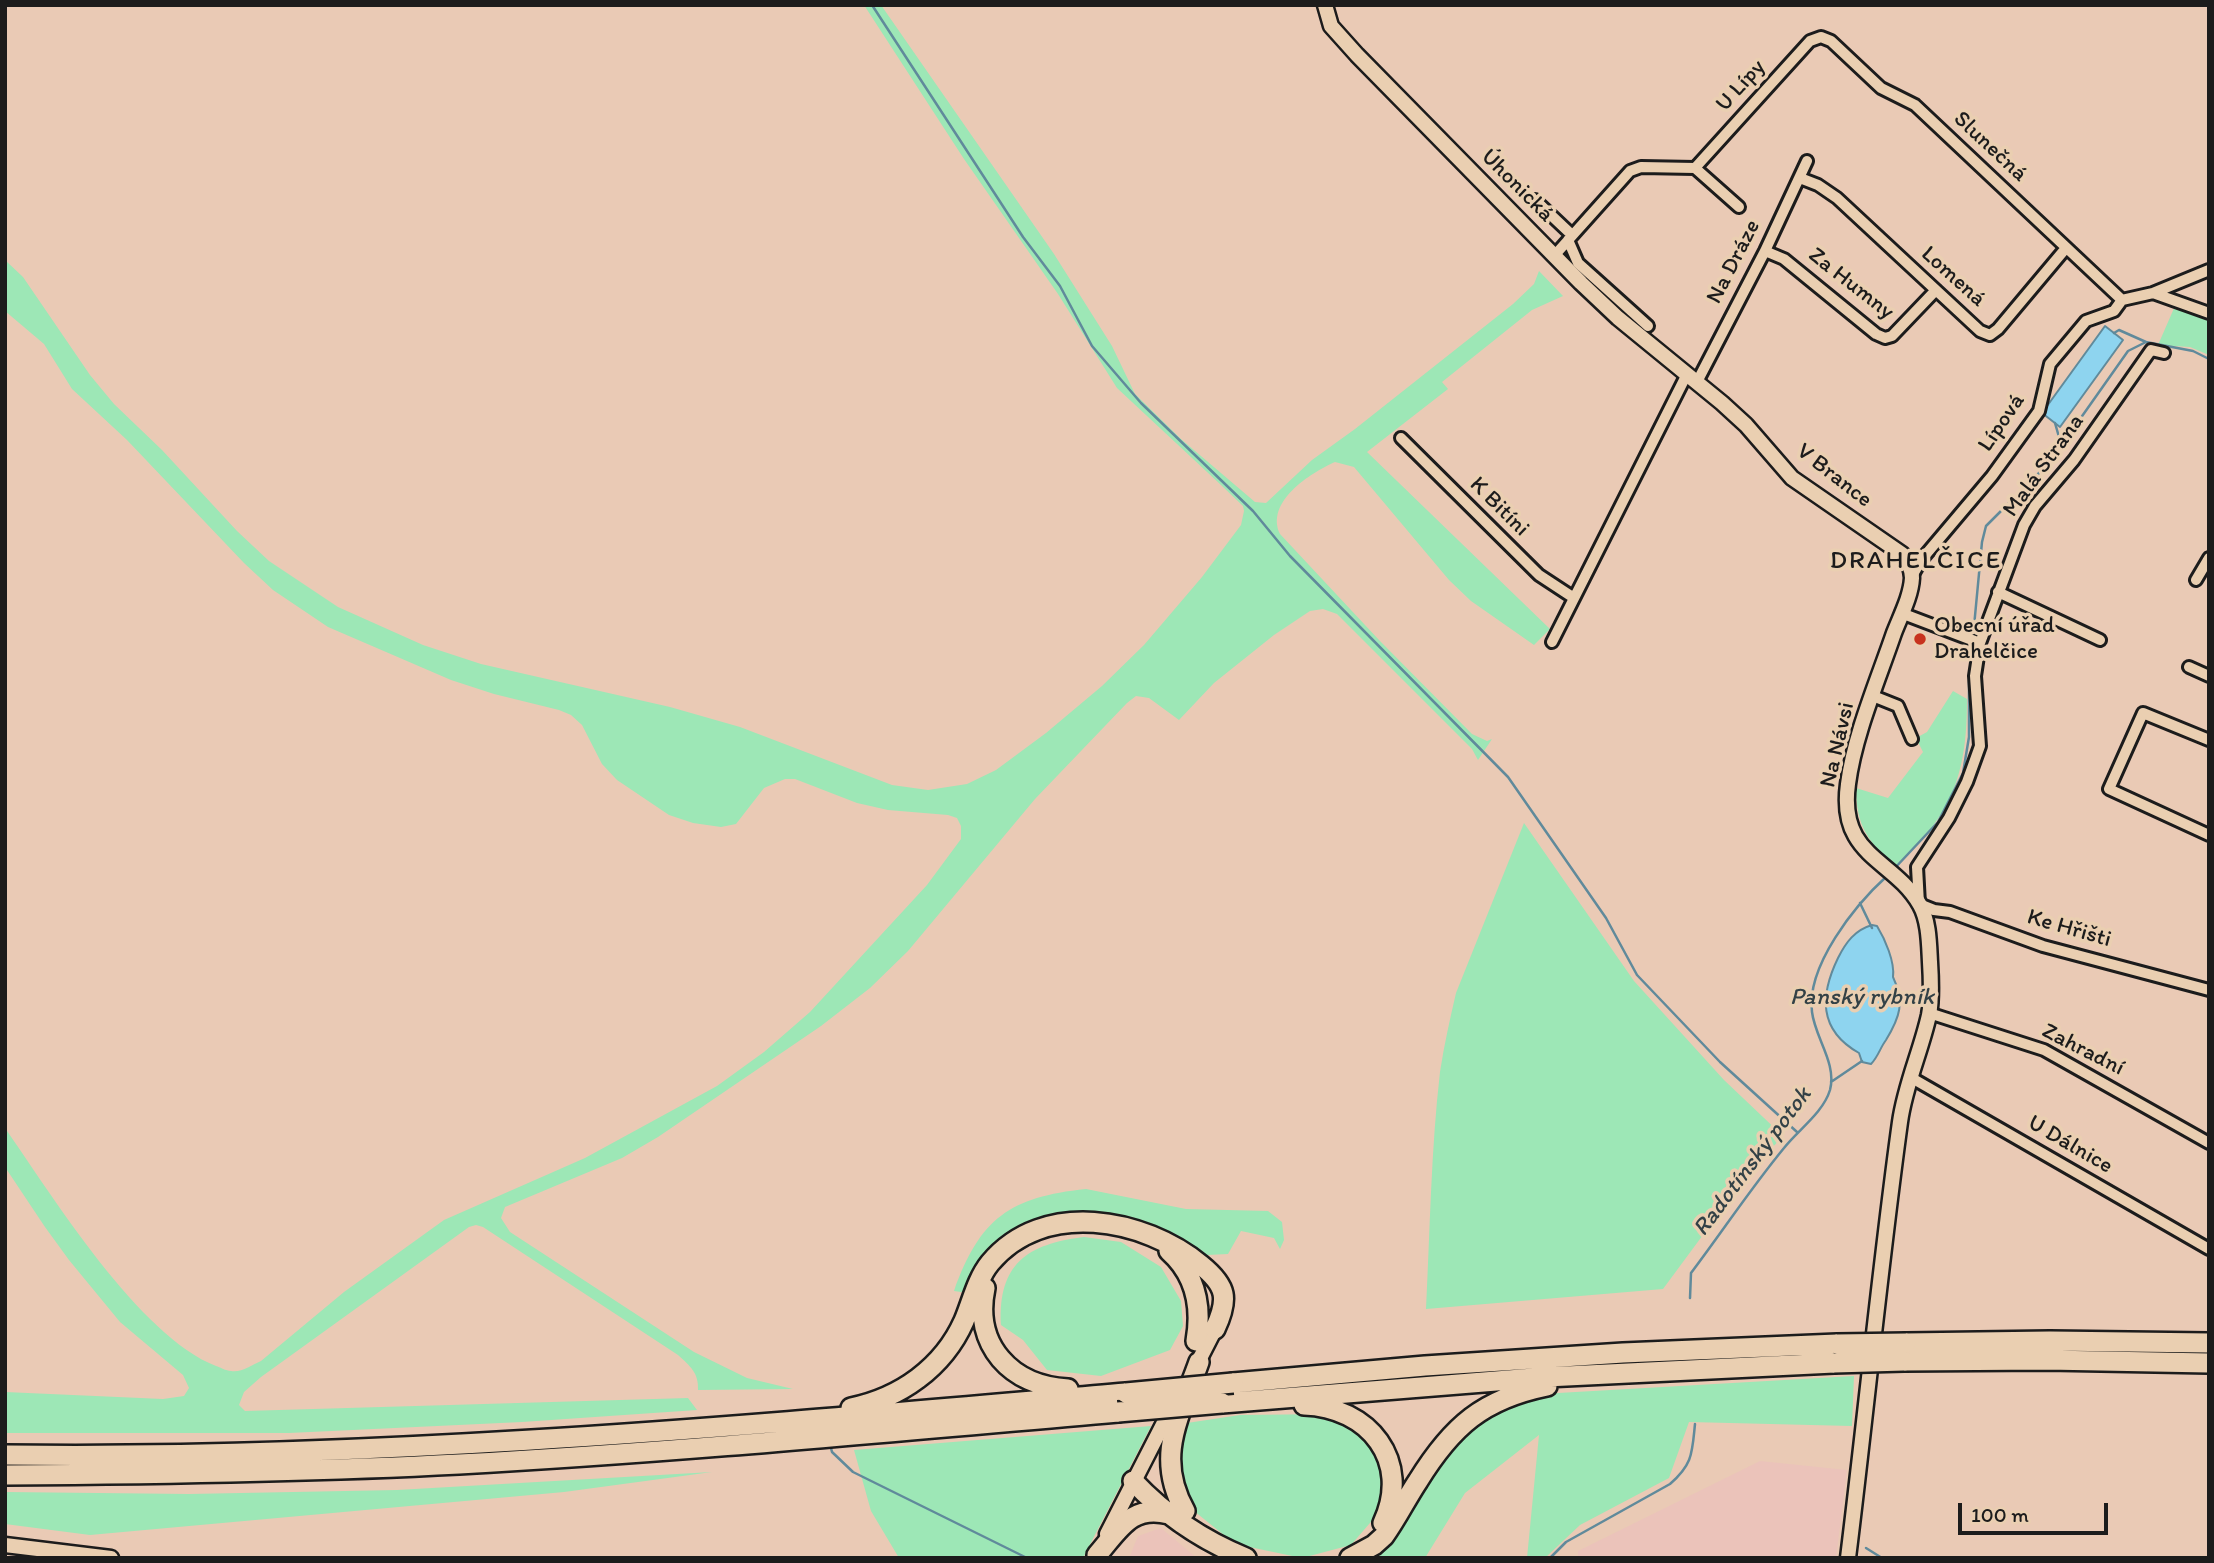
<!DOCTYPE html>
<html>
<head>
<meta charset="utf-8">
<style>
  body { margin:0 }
  #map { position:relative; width:2214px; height:1563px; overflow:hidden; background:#eacab5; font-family:Itim,sans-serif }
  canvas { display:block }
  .frame { position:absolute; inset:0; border:7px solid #1c1c1c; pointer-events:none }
  .scale { position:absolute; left:1958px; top:1503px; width:150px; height:32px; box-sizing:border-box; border:4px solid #1c1c1c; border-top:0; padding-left:9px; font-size:21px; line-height:24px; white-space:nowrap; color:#1c1c1c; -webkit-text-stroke:5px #eacfb1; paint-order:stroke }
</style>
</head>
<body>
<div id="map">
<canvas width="2214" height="1563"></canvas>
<div class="frame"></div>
<div class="scale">100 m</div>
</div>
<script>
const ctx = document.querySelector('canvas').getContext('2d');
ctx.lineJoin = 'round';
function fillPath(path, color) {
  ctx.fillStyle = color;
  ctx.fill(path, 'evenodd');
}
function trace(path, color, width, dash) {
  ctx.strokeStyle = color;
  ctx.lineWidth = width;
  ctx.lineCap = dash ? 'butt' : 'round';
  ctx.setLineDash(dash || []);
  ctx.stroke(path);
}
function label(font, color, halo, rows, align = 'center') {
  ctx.font = font + ' Itim,sans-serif';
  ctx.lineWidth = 7;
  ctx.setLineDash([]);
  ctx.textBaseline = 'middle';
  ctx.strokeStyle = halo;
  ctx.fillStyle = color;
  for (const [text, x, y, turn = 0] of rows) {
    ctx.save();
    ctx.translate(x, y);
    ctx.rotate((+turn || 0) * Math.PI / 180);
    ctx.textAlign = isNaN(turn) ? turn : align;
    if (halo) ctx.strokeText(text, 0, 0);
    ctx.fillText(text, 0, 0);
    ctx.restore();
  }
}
fillPath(new Path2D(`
  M1760,1461L1847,1470L1836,1558H1578V1551Z
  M1161,1528L1197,1558H1129L1138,1536Z`), '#ebc3ba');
fillPath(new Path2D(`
  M864,5H881L1054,254L1112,346L1135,394L1181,439L1255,502L1266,503L1312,460L1355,429L1513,304L1534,284L1539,271L1563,296L1532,310L1442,382L1448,389L1367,452L1550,629L1534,645L1471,601L1449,580L1354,467L1335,462C1310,473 1265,502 1280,534L1379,640L1472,734L1487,741L1492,739L1478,760L1472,749L1337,614L1323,609L1310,611L1274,635L1214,683L1179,720L1149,698L1136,696L1127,703L1035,799L908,951L870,988L821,1026L658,1137L622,1158L505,1207L501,1218L510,1232L694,1352L747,1378L793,1389L698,1390C699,1373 690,1366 678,1355L483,1227L476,1225L469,1227L261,1377L244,1392L239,1405L245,1411L688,1398L697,1410L522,1422L289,1433H5V1392L163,1399L184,1396L189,1388L183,1375L120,1322L69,1260L45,1227L5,1167V1128C53,1197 139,1336 216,1366C220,1367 226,1371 231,1371C241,1373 252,1365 261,1361L344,1292L444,1220L585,1158L717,1086L764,1052L810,1012L927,885L961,839V826L957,818L948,815L888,810L857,803L795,779H785L764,788L736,824L721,827L693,823L669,815L617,780L602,764L582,725L571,715L559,710L494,694L451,680L328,627L273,590L244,563L127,440L72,389L44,344L5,311V260L23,277L90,375L114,404L162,450L237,531L269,561L338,607L423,645L481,664L670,707L740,727L892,785L928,790L967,784L996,770L1046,733L1102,686L1144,645L1202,577L1241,525L1244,511L1243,506L1221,485L1117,388L1058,294L964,159Z
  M2175,306L2209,317V355L2190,347L2158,345Z
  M1953,691L1967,699C1967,745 1962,789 1932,827C1921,841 1908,853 1896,866C1868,843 1856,825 1856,788L1888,798L1923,752L1916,738L1927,732Z
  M1524,823L1634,981L1724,1080L1783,1136L1748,1174L1663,1289L1426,1309C1430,1230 1431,1150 1440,1072C1444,1045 1450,1019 1456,993Z
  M1086,1189L1186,1209L1268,1211L1282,1222L1284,1240L1280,1249L1274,1238L1241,1231L1228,1254L1207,1255L1166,1231L1131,1217L1094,1211L1060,1213L1024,1224L1003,1239L968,1293L954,1291C980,1218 1010,1197 1086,1189Z
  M1084,1237L1121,1242L1161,1267L1181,1301L1183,1326L1170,1350L1101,1376L1047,1370L1023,1340L1001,1325C998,1264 1027,1244 1084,1237Z
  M1854,1376L1852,1426L1689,1422L1669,1478L1580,1525L1545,1558H1527L1539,1435L1465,1493L1425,1558H1366L1453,1439L1485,1414L1541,1394Z
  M1333,1414L1371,1440L1384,1479L1376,1516L1351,1545L1302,1558L1235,1544L1194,1511L1175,1472L1187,1423L1240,1415Z
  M1151,1426L1083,1558H899L871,1511L854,1450Z
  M712,1472L564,1492L90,1535L5,1524V1492L189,1494L397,1490Z`), '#9de7b6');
const water = new Path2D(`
  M2105,326L2123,340L2060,427L2042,413Z
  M1872,925L1877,926C1885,939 1895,962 1893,977C1905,1002 1900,1017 1886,1040C1880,1048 1878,1057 1871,1064L1862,1062L1859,1053C1818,1030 1820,995 1838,958C1846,942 1855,930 1872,925Z`);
fillPath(water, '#8ed4ef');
trace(water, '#608a9b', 2);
trace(new Path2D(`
  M872,5L1023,237L1060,286L1092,346L1141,403L1253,511L1290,556L1508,777L1606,918L1637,975L1720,1062L1797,1132
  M2114,333L2119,330L2146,342
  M2055,423L2061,444
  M1973,637L1982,542L1986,526L2049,463L2128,351L2146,342L2193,351L2209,359
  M1894,869L1938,822L1963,773L1969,737V682L1972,644
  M1860,903L1872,928
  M1831,1082L1862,1061
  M1690,1298L1691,1273C1722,1232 1751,1188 1784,1148C1798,1130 1823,1113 1830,1090C1837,1063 1815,1038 1812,1012C1806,966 1855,905 1887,876
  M830,1444L832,1452L853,1472L1027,1558
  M1866,1548L1882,1558
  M1550,1558L1566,1542L1670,1484C1693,1464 1692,1453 1695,1424`), '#608a9b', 2.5);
const minor = new Path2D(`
  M1695,168L1739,207
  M1800,178L1818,185L1837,198L1980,331L1990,335L1998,329L2066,248
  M1535,200L1572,235
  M1568,240L1578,263L1648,326
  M1765,251L1784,259L1876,334L1885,338L1892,336L1936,290
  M1554,256L1630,171L1641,167L1695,168L1810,41L1821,37L1831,41L1881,88L1915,105L2122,300
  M2153,293L2209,313
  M2122,300L2153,293L2209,270
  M2164,353L2151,350L2074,460L2035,506L2024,525L1980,643L1975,676L1980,746L1967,782L1949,818L1917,867L1919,904L1934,910L1950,912L2043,946L2209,990
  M1697,382L1765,251L1807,161
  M1401,438L1539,575L1574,598
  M1912,576L1922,559L1992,476L2039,411L2050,364L2086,321L2114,311L2122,300
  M2196,580L2209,558
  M1998,592L2100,640
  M1901,613L1980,643
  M1552,642L1687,374
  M2189,667L2209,676
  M1873,696L1898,706L1912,739
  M2209,740L2143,713L2109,789L2209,835
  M1929,1013L2044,1050L2209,1143
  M1910,1077L2209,1249`);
const secondary = new Path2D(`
  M1325,5L1331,26L1357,55L1581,283L1618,318L1722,403L1746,425L1792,478L1902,554C1907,561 1912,568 1912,578C1911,596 1901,615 1894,633C1878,680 1854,736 1848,784C1838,857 1893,858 1920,905C1929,921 1929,944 1930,962C1931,978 1932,999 1929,1015C1921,1051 1905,1085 1900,1122C1880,1267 1866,1413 1848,1558
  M1194,1370L1215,1329
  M1107,1534L1174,1403
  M5,1545L111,1558`);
const motorway = new Path2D(`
  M1169,1251C1196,1275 1202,1307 1196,1341
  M985,1288C973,1345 1011,1386 1068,1389
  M1906,1343L2050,1341L2209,1343
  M1904,1361L2047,1360L2209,1363
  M1233,1383L1425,1366L1623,1353L1837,1344
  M1222,1403L1546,1377L1834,1363
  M1304,1405C1369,1407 1412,1461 1383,1523
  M851,1408C900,1398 943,1368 964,1321C972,1302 977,1279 990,1263C1043,1199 1144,1218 1201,1265C1227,1286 1229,1299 1215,1329
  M5,1455C380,1460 753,1425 1126,1393
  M5,1475C157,1474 308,1472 459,1464C679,1452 898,1431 1118,1412
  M1133,1481C1164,1514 1204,1541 1246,1558
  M1185,1511C1154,1456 1180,1416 1199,1362
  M1097,1555C1119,1530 1131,1504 1169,1514
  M1350,1558L1374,1545L1384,1536C1397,1518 1406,1499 1418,1481C1452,1426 1483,1399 1547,1386`);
trace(minor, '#1c1c1c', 16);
trace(secondary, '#1c1c1c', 19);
trace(motorway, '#1c1c1c', 24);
trace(minor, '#eacfb1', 10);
trace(secondary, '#eacfb1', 14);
trace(motorway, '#eacfb1', 19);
const motorwayBridge = new Path2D(`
  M1837,1344L1906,1343
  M1834,1363L1904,1361
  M1126,1393L1233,1383
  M1118,1412L1222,1403`);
trace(motorwayBridge, '#1c1c1c', 24, []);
trace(motorwayBridge, '#eacfb1', 19);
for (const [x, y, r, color] of [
  [1920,639,7,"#c8321e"]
]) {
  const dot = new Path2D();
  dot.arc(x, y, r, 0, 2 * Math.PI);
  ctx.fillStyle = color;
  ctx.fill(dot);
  trace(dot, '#eacfb1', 2.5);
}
label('23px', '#1c1c1c', '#eacfb1', [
  ["U Lípy",1741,86,-48],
  ["Slunečná",1990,147,43],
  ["Úhonická",1517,186,45],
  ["Na Dráze",1734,262,-63],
  ["Lomená",1953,277,42],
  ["Za Humny",1851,284,38],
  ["Lípová",2002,423,-56],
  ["Malá Strana",2044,466,-54],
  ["V Brance",1834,476,38],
  ["K Bitíni",1499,507,45],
  ["Na Návsi",1838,745,-77],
  ["Ke Hřišti",2069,929,16],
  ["Zahradní",2083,1050,27],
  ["U Dálnice",2070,1145,30]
]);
label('23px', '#1c1c1c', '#eacfb1', [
  ["Obecní úřad",1934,626],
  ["Drahelčice",1934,652]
], 'left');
label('italic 24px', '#334146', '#eacfb1', [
  ["Panský rybník",1862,998],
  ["Radotínský potok",1753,1162,-53]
]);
ctx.letterSpacing = '2px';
label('26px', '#1c1c1c', '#eacfb1', [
  ["DRAHELČICE",1916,561]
]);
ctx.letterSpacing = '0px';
</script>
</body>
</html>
